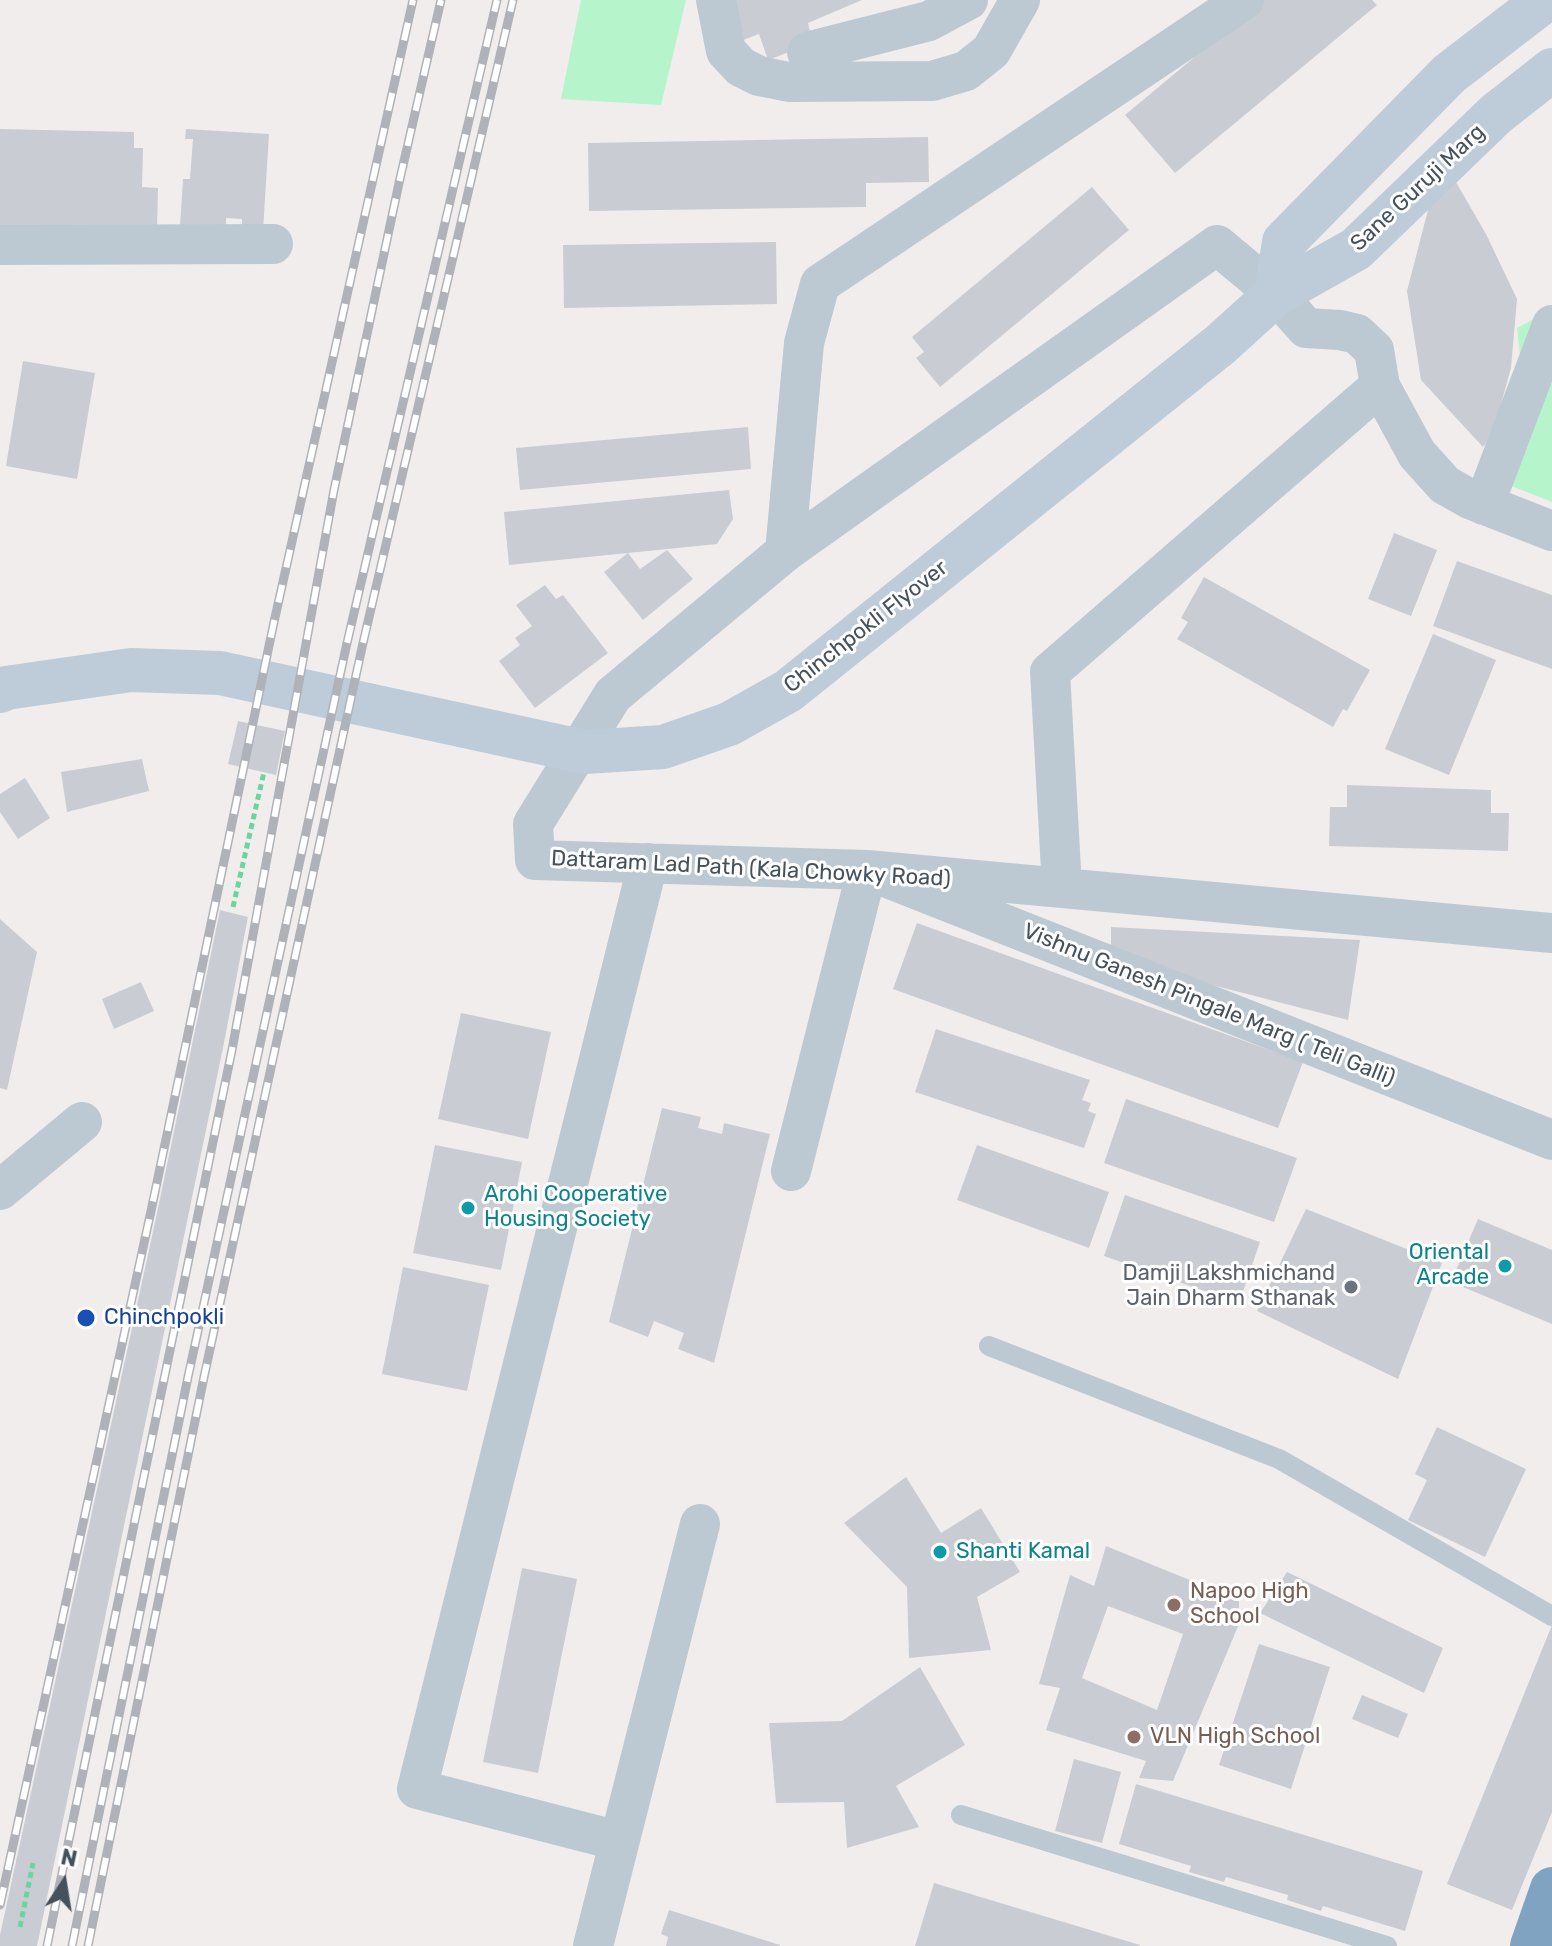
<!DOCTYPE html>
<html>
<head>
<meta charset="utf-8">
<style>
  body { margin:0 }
  #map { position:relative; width:1552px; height:1946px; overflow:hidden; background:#f1eded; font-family:Rubik,sans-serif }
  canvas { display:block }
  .north { position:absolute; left:24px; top:1842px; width:80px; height:80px; -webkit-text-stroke:6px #fff; paint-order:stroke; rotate:12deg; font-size:22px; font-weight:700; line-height:32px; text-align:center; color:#44525d }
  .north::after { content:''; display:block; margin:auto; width:28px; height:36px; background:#44525d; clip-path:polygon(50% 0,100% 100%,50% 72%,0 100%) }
</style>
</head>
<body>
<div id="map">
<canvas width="1552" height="1946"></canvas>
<div class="north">N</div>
</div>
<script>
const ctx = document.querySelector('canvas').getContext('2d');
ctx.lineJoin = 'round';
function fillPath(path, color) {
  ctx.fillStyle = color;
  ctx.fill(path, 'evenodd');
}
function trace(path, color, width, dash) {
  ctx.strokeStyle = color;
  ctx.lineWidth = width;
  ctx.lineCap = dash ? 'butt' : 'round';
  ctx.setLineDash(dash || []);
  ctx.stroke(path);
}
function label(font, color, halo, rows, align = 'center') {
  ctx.font = font + ' Rubik,sans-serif';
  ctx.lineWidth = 6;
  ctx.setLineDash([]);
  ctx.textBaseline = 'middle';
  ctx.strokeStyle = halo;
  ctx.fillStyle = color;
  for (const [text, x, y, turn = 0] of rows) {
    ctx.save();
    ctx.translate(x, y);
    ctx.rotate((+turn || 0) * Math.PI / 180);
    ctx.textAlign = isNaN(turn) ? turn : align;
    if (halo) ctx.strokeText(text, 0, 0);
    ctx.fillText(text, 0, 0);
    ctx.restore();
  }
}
fillPath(new Path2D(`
  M581,0H686L661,105L561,99Z
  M1552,309V502L1489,477L1524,394L1517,328Z`), '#b6f4cc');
fillPath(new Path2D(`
  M727,0H862L808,23L813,43L768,60L759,34L735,43Z
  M1263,0H1372L1377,5L1175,173L1125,115Z
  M0,129L134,132V148H143L142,187L158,188L157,229L0,226Z
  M186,129L269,134L263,231L242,230V219L226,218V229L180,226L183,179H190L193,139H185Z
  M928,137L929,182L866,183V207L589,211L588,143Z
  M1449,170L1486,234L1517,299L1511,368L1493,433L1483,447L1421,380L1407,291L1436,179Z
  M1092,187L1129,230L940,387L916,358L924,352L912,337Z
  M776,242L777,304L564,308L563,245Z
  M23,361L95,373L77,479L6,466Z
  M748,427L751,469L520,490L516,448Z
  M729,490L733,519L717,544L509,565L504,512Z
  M1394,533L1437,550L1411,616L1368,599Z
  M667,550L693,579L643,620L604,572L628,553L640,569Z
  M1457,561L1552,595V669L1433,626Z
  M1204,577L1370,670L1347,711L1343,709L1333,727L1177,639L1188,622L1181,618Z
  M545,585L556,599L563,595L608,653L535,708L499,661L520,645L515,638L532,626L516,605Z
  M1433,634L1496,660L1449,775L1385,749Z
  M238,721L285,731L276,775L228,764Z
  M142,759L149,791L67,812L61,772Z
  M25,778L50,818L18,839L0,812V794Z
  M1347,785L1491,790V813H1509L1508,851L1329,846L1330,807H1347Z
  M220,910L248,917L223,1048L37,1946H0V1935L157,1213Z
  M0,919L37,952L7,1090L0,1088Z
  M917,923L1303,1062L1278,1128L893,989Z
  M1111,927L1360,940L1348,1020L1111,959Z
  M141,982L154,1011L114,1029L102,999Z
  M461,1013L551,1032L528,1139L438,1119Z
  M936,1029L1090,1080L1082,1100L1091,1103L1088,1111L1096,1114L1084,1148L915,1092Z
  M1126,1099L1297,1158L1274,1222L1104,1163Z
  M662,1108L701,1117L698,1128L722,1134L724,1123L770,1134L714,1363L678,1349L684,1333L654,1321L648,1337L609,1322Z
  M435,1145L522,1162L501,1270L413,1253Z
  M977,1145L1109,1192L1089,1248L957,1200Z
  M1125,1195L1260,1242L1239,1303L1104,1256Z
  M1306,1209L1442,1263L1398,1379L1257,1311Z
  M1478,1219L1552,1250V1324L1451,1282Z
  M403,1267L489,1285L467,1391L382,1374Z
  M1437,1427L1526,1469L1485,1557L1408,1520L1427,1480L1415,1474Z
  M906,1477L941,1533L981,1508L1020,1572L977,1597L991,1650L909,1658L907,1587L844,1523Z
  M1106,1546L1239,1600V1624L1173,1781L1139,1778L1146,1761L1046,1730L1060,1688L1039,1684L1070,1575L1094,1586ZM1108,1606L1183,1634L1157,1710L1082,1678Z
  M522,1568L577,1579L538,1773L483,1762Z
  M1287,1572L1443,1648L1424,1693L1260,1613Z
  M1552,1625V1812L1512,1910L1447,1884Z
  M1259,1644L1330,1667L1291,1789L1219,1765Z
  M920,1667L965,1745L896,1786L919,1827L847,1848L844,1802L776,1803L769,1723L842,1721Z
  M1362,1695L1408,1714L1398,1738L1352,1719Z
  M1074,1759L1121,1772L1102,1843L1055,1831Z
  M1136,1784L1423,1871L1405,1931L1323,1906L1321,1911L1287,1900L1288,1895L1226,1877L1224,1882L1189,1872L1191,1866L1119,1844Z
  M934,1883L1140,1945V1946H915Z
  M669,1910L780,1945V1946H666L668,1937L661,1934Z`), '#c9cdd3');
trace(new Path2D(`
  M233,907L264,772
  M20,1927L33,1863`), '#6bd59d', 5, [6, 4]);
trace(new Path2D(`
  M989,1346L1279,1459L1552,1616
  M961,1815L1387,1946`), '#bcc9d2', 20);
trace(new Path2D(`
  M716,0L726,51L741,67L759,76L789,82L932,81L966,71L991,51L1020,0
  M807,52L929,21L968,0
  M0,245L273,244
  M1484,505L1552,325
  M1552,531L1470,499L1445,485L1417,454L1380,386L1374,350L1357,334L1340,330L1306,328L1276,294L1217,245L785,552L613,695L533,824L535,860L867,870L1552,933
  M785,552L804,343L820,284L1244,0
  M1062,888L1050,672L1380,386
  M791,1171L867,870L1552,1140
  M0,1190L82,1122
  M619,1841L417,1789L648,863
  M593,1946L700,1524`), '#bcc9d2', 40);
trace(new Path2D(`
  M1276,294L1284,242L1449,74L1545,0
  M0,691L6,688L131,670L220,673L585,752L663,747L729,724L788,691L1221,344L1276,294L1356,249L1496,114L1552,70`), '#beccd9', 44);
trace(new Path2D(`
  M1532,1946L1552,1889`), '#80a3c2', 44);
const rail = new Path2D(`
  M0,1905L151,1211L274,622L413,0
  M47,1946L232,1050L334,490L399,183L441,0
  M72,1946L188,1377L347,643L497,0
  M88,1946L204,1377L363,643L513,0`);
trace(rail, '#afb3b9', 9);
trace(rail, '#fff', 6, [18]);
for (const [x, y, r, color] of [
  [468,1208,8,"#0f9aa8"],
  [1505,1266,8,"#0f9aa8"],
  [1351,1287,8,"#6b7280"],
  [86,1318,10,"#1a4fb4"],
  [940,1552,8,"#0f9aa8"],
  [1174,1605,8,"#8d6e63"],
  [1134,1737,8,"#8d6e63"]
]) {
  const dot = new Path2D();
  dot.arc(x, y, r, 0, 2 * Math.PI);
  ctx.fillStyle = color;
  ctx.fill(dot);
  trace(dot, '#fff', 3);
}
label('22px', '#44525d', '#fff', [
  ["Sane Guruji Marg",1418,188,-43],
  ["Chinchpokli Flyover",866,627,-38],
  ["Dattaram Lad Path (Kala Chowky Road)",751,869,3],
  ["Vishnu Ganesh Pingale Marg ( Teli Galli)",1209,1005,22]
]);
label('22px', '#0d838f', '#fff', [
  ["Arohi Cooperative",484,1195],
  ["Housing Society",484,1220],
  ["Oriental",1489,1253,"right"],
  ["Arcade",1489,1278,"right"],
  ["Shanti Kamal",956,1552]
], 'left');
label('22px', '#5b616d', '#fff', [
  ["Damji Lakshmichand",1335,1274],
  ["Jain Dharm Sthanak",1335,1299]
], 'right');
label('22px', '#164399', '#fff', [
  ["Chinchpokli",104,1318]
], 'left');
label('22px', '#785e54', '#fff', [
  ["Napoo High",1190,1592],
  ["School",1190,1617],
  ["VLN High School",1150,1737]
], 'left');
</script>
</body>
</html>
